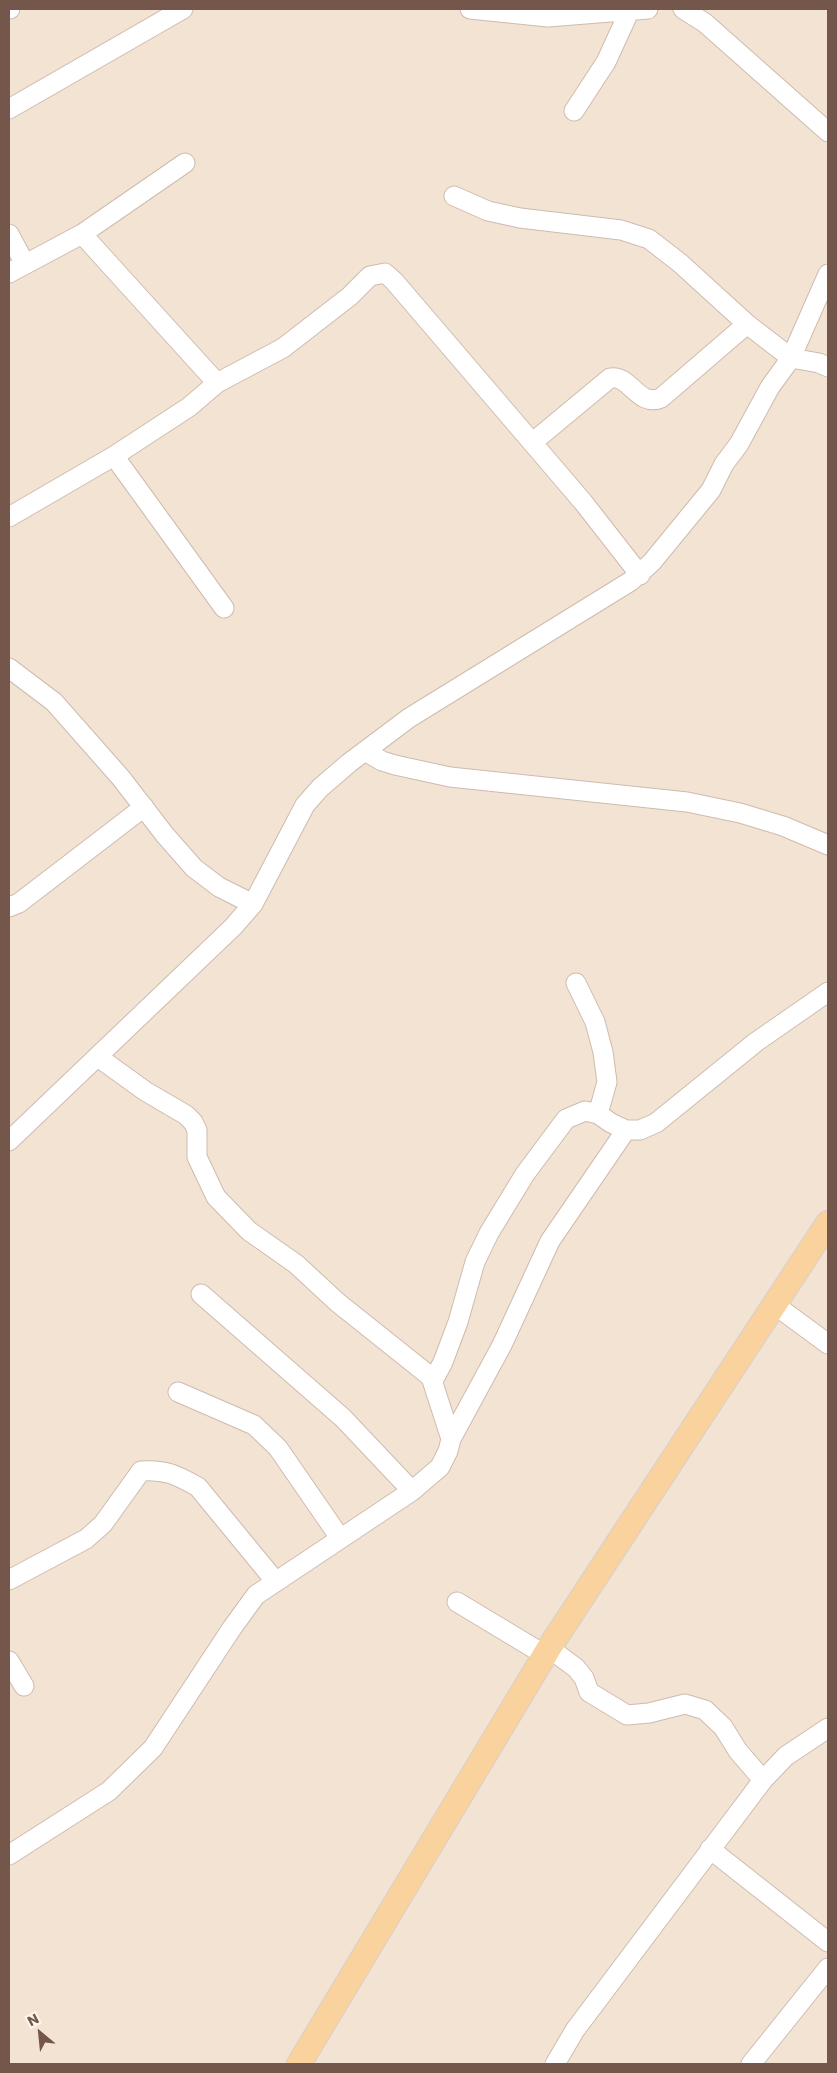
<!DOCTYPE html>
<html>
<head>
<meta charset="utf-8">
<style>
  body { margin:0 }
  #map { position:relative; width:837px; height:2073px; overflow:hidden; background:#fcf1e4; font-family:Poppins,sans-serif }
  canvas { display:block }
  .frame { position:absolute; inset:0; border:10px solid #74574a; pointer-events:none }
  .north { position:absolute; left:15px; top:2008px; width:50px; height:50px; -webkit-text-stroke:4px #fff5ea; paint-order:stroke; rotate:332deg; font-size:14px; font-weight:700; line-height:20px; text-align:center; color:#74574a }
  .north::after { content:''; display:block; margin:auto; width:18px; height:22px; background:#74574a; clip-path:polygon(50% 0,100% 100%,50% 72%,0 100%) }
</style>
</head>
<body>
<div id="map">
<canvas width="837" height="2073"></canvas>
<div class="frame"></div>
<div class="north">N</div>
</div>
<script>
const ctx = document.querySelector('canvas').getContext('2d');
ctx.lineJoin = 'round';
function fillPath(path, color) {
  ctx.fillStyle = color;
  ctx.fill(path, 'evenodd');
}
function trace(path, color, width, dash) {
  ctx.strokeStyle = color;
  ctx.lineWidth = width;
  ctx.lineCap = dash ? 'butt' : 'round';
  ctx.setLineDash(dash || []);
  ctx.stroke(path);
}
fillPath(new Path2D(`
  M9,9H828V2064H9Z`), '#f3e3d3');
const minor = new Path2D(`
  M9,9H10
  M470,9L548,17L648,9
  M683,9L705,23L828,132
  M9,109L183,9
  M574,111L606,62L629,12
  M454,196L488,211L520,218L621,230L649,239L680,263L747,324L791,358L819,363L828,367
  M9,234L25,264
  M82,234L217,383
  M9,273L82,234L185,163
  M533,442L610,378C630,374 638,408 661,398L747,324
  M114,456L224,608
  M9,517L114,456L189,407L217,383L283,348L350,296L370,276L385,273L394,281L583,502L640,575
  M9,668L54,702L121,778L165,835L194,868L219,887L253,904
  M365,751L382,761L395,765L450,777L687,802L740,813L783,826L828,845
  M9,907L19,903L144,807
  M576,983L595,1022L603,1052L607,1082L598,1114
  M98,1057L145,1091L186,1115L193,1122L197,1130V1157L216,1197L249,1231L296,1264L337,1302L431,1377H435L443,1362L458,1322L475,1262L489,1233L525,1174L566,1119L585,1111L598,1114L611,1123L626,1130H640L656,1123L756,1042L828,992
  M9,1141L233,927L253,904L305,805L320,788L349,763L409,718L631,581L652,562L711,490L724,464L739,444L770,387L791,358L828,274
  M201,1294L343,1418L412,1491
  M775,1305L828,1344
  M178,1392L254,1425L278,1448L340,1538
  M451,1439L502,1345L550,1241L626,1130
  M9,1580L86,1539L103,1524L141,1471C165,1469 177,1475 198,1487L276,1582
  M457,1602L545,1655
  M549,1648L576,1668L584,1678L589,1692L627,1715L649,1713L685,1704L705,1710L723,1727L738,1751L763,1780
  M9,1661L24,1686
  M710,1849L828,1942
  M9,1855L109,1791L153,1748L232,1628L256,1595L412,1491L440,1467L448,1451L451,1439L431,1377
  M555,2064L575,2030L763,1780L786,1756L828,1728
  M751,2064L828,1968`);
const major = new Path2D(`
  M299,2064L549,1648L828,1223`);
trace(minor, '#cfbbae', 21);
trace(major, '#d8d0cc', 26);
trace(minor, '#fff', 19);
trace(major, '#f9d29e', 24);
</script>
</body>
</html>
